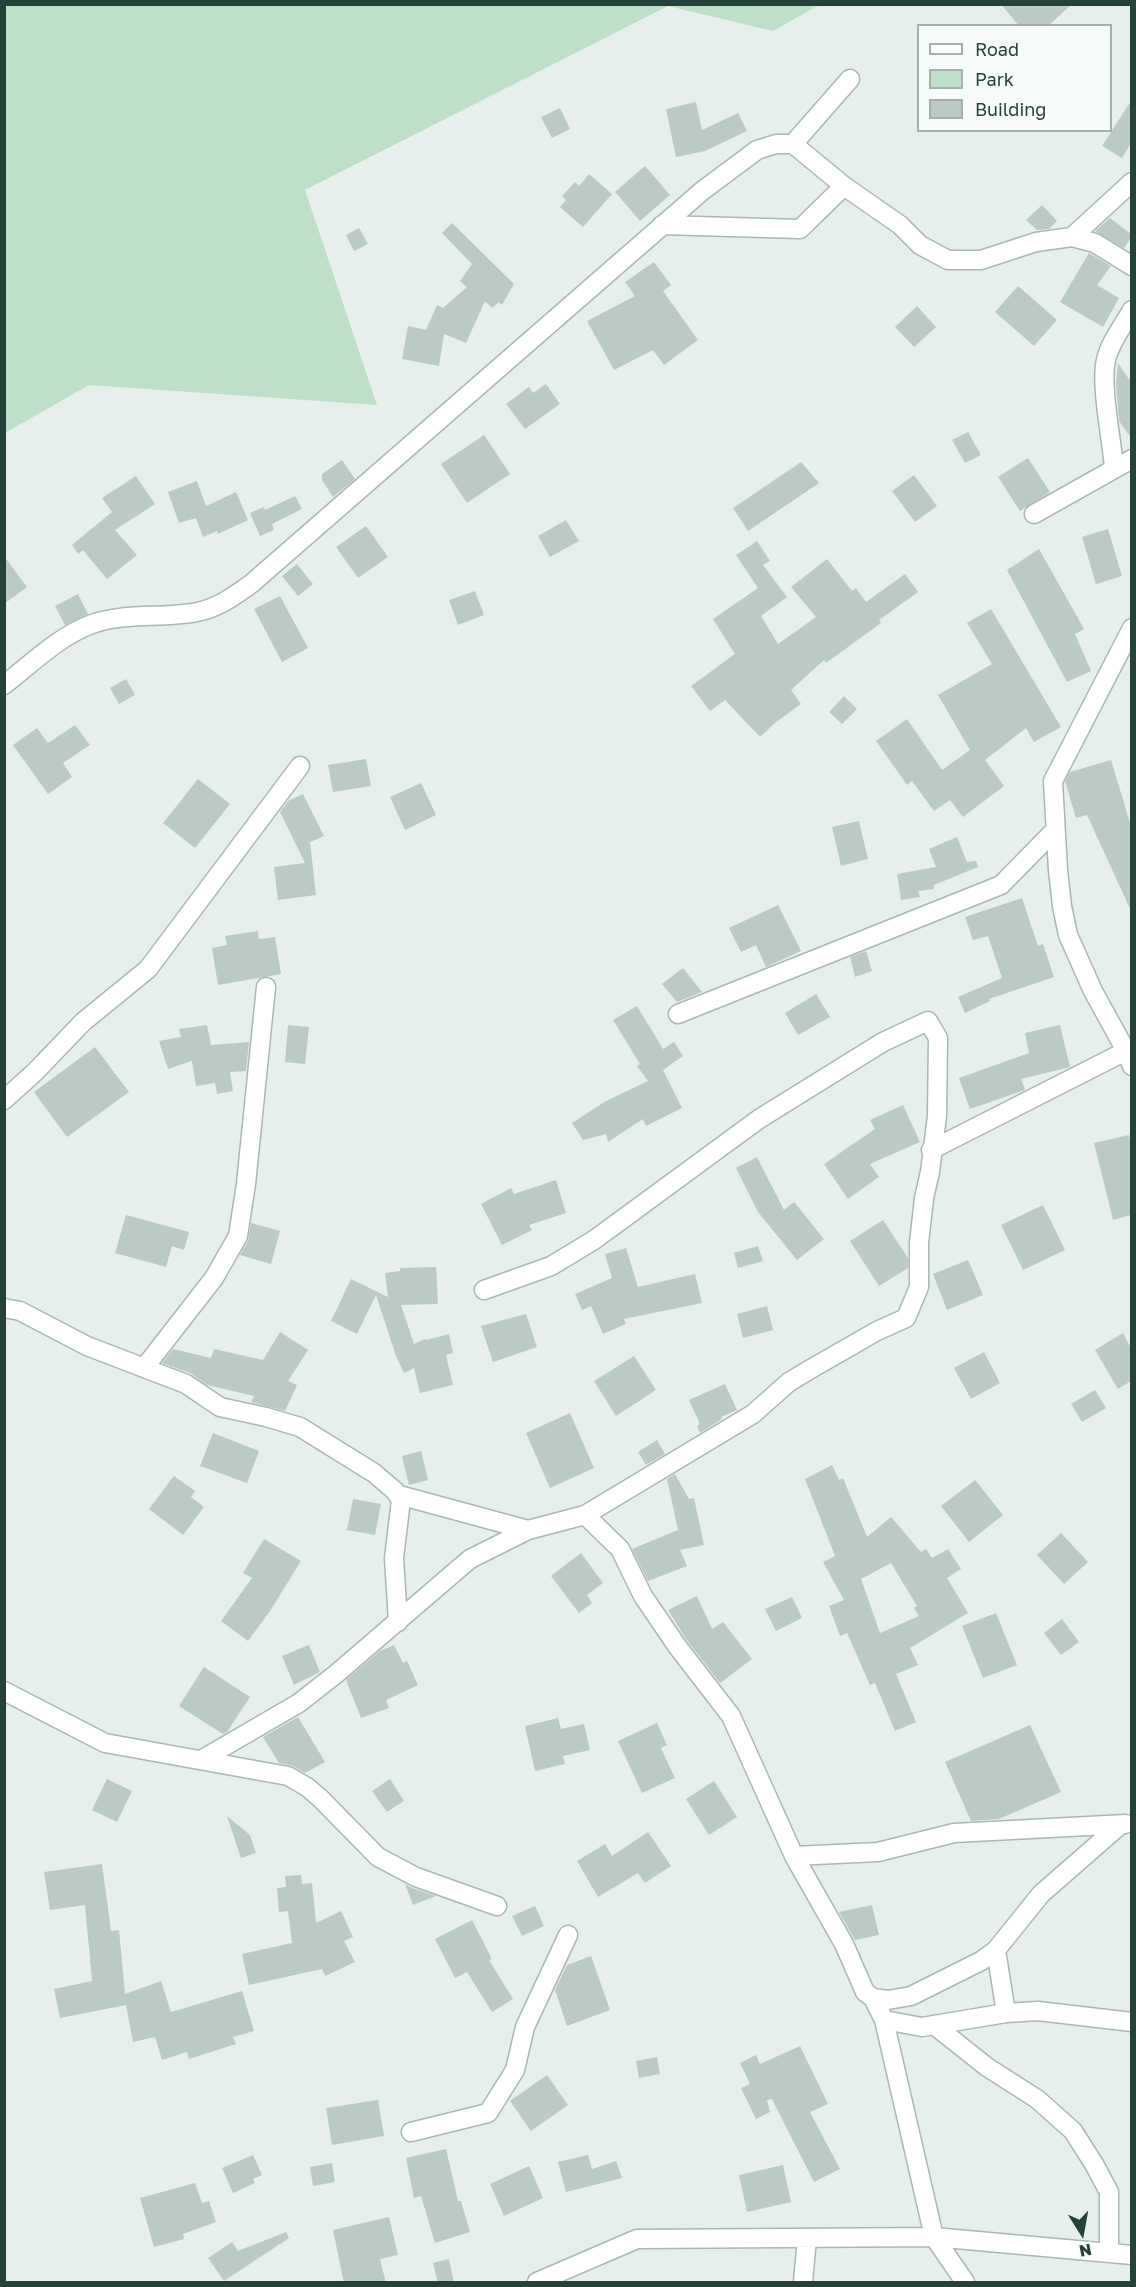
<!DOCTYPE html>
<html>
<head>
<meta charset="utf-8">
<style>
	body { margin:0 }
	#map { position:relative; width:1136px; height:2287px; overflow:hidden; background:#e6efeb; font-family:"Golos Text",sans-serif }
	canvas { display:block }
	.frame { position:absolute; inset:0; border:6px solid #24423a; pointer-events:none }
	.legend { position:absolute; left:917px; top:24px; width:195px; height:108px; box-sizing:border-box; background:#f7fbf9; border:2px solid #a3b1ad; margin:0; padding:8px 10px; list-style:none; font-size:18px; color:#24423a }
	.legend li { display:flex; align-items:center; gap:12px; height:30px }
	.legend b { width:30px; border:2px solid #a3b1ad }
	.north { position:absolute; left:1052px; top:2203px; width:60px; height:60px; -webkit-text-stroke:4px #f7fbf9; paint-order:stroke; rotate:169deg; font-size:16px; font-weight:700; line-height:24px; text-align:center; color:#24423a }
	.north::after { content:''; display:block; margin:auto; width:21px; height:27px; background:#24423a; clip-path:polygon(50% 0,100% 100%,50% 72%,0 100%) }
</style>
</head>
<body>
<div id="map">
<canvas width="1136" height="2287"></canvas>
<div class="frame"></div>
<ul class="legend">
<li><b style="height:8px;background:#fff"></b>Road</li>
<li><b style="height:16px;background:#bfe0c8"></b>Park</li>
<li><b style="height:16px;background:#bbcac4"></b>Building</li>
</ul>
<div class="north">N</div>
</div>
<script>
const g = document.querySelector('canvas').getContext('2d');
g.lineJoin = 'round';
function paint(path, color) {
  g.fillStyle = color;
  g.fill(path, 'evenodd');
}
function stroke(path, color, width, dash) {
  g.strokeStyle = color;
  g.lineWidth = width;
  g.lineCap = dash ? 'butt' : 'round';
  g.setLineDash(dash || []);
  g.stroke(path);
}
paint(new Path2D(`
	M 5,4 L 819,4 L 819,5 L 773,31 L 668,6 L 305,190 L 377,405 L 89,385 L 5,433 Z`), '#bfe0c8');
paint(new Path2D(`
	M 1001,4 L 1072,4 L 1048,26 L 1019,26 Z
	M 1131,101 L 1131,143 L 1122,158 L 1102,146 Z
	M 696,102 L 702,130 L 738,113 L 747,131 L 705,151 L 676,157 L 666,109 Z
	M 560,108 L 570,129 L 552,138 L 541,117 Z
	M 645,166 L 670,195 L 640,221 L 615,192 Z
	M 589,174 L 612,194 L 583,227 L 560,207 L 566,200 L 562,196 L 575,182 L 579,186 Z
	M 1042,205 L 1057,221 L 1049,229 L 1037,230 L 1026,220 Z
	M 1110,218 L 1131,234 L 1131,238 L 1124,248 L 1095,231 Z
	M 452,223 L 514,284 L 502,305 L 499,302 L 492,308 L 485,301 L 466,343 L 444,334 L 439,366 L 402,359 L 408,326 L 426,330 L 437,305 L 443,308 L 467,287 L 460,281 L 472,264 L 442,233 Z
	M 359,228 L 368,244 L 354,251 L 346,235 Z
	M 1089,253 L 1111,266 L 1097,285 L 1119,298 L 1103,327 L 1060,302 Z
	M 654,262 L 671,285 L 663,291 L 698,340 L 664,365 L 653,350 L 614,370 L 587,321 L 635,296 L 625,282 Z
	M 1018,286 L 1057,320 L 1034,346 L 995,312 Z
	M 917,306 L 936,327 L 914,347 L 895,327 Z
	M 1118,363 L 1131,382 L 1131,438 L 1119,421 L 1116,383 Z
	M 546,384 L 560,404 L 525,429 L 506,404 L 529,387 L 533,393 Z
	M 968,432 L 981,455 L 965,463 L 952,440 Z
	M 484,435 L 510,474 L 467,503 L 441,464 Z
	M 1028,458 L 1050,492 L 1020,511 L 998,477 Z
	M 342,460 L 355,479 L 333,497 L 322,480 L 322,474 Z
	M 801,462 L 819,483 L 748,531 L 733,508 Z
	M 914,475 L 937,506 L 915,522 L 892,491 Z
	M 136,476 L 155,504 L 115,530 L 137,555 L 107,579 L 83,550 L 78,554 L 72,545 L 112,512 L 102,498 Z
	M 197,481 L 206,506 L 236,492 L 248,520 L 218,534 L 217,531 L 203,537 L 196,518 L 179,523 L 168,492 Z
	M 295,496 L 302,509 L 272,524 L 274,530 L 260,536 L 250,513 L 264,507 L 265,510 Z
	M 566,520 L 579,541 L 550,557 L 538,536 Z
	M 366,526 L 388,557 L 358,578 L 336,547 Z
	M 1108,529 L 1122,576 L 1096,584 L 1082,537 Z
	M 757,541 L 770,561 L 763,565 L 787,597 L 761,616 L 778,644 L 816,617 L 791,587 L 827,559 L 852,591 L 856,588 L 866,602 L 905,574 L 918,592 L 879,620 L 881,623 L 826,663 L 824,660 L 791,690 L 801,704 L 776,722 L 760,737 L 725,700 L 710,711 L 691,686 L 735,654 L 713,619 L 758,588 L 736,555 Z
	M 1039,549 L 1084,629 L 1075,634 L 1091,671 L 1067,682 L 1007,570 Z
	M 4,556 L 27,587 L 4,604 Z
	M 297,564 L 313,584 L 298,596 L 282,576 Z
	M 475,591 L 484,615 L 458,625 L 449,600 Z
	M 78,594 L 88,614 L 65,625 L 55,606 Z
	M 280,596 L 308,648 L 282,662 L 254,609 Z
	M 991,609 L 1061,727 L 1034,742 L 1026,728 L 985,760 L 1004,786 L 963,817 L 950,800 L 934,811 L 912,781 L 907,785 L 876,741 L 907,719 L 942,770 L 970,750 L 938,695 L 992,664 L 967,623 Z
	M 126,679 L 135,695 L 119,704 L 110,688 Z
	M 844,696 L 857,709 L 842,724 L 829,712 Z
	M 75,725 L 90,745 L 63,763 L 72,777 L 48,794 L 13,745 L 37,728 L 48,743 Z
	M 366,759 L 371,786 L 333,792 L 328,765 Z
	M 1111,760 L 1131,826 L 1131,911 L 1087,815 L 1076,818 L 1065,781 L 1070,772 Z
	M 198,779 L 230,804 L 195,848 L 163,823 Z
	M 421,783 L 436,815 L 405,830 L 390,797 Z
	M 303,794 L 324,836 L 310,842 L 316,895 L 278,900 L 274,867 L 305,863 L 280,812 L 288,801 Z
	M 859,821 L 868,859 L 841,866 L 832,827 Z
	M 957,837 L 967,862 L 976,861 L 978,867 L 934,885 L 934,889 L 918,891 L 920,897 L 901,900 L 897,874 L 936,867 L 929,849 Z
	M 1022,898 L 1038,946 L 1043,944 L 1054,977 L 989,999 L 990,1001 L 965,1013 L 958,997 L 1002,978 L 988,936 L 973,940 L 965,917 Z
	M 778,905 L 801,951 L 766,967 L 756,945 L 741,952 L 729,928 Z
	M 258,931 L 259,939 L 275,937 L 281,974 L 218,985 L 212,948 L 227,945 L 225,936 Z
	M 866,951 L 872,971 L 855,977 L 850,957 Z
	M 683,968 L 702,992 L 677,1002 L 662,984 Z
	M 816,994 L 830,1017 L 798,1035 L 785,1013 Z
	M 637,1006 L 663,1049 L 674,1042 L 683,1056 L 663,1070 L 682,1108 L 646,1126 L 643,1119 L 608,1142 L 606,1134 L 583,1140 L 572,1123 L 606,1101 L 648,1081 L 637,1066 L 640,1064 L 613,1020 Z
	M 207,1025 L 211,1045 L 249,1042 L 246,1071 L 230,1072 L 233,1091 L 217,1094 L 215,1083 L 196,1086 L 192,1061 L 168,1069 L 159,1041 L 181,1037 L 179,1029 Z
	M 288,1025 L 309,1027 L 305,1064 L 285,1062 Z
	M 1060,1025 L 1070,1067 L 1021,1079 L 1025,1090 L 970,1109 L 959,1078 L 1029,1053 L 1025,1033 Z
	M 95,1047 L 129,1092 L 67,1137 L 34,1092 Z
	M 903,1105 L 920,1142 L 870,1164 L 879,1177 L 848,1199 L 824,1164 L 875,1129 L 870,1120 Z
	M 1129,1135 L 1131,1145 L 1131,1215 L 1113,1220 L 1094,1143 Z
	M 757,1157 L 784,1210 L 794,1202 L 824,1239 L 797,1260 L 758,1212 L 736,1168 Z
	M 556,1180 L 566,1213 L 529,1225 L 532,1230 L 502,1245 L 481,1204 L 511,1188 L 514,1194 Z
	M 1043,1205 L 1065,1250 L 1023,1270 L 1001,1225 Z
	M 126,1215 L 189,1232 L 184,1250 L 172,1246 L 166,1267 L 115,1253 Z
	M 883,1220 L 908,1258 L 908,1268 L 879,1286 L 850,1241 Z
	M 251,1223 L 280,1231 L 271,1264 L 240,1255 L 248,1241 Z
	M 758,1246 L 763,1261 L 738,1268 L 734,1253 Z
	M 626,1248 L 638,1287 L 695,1274 L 702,1303 L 624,1319 L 626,1324 L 603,1334 L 591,1306 L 582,1310 L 575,1294 L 612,1278 L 605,1254 Z
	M 968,1260 L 983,1295 L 947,1310 L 933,1274 Z
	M 436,1267 L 438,1304 L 401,1305 L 414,1344 L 425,1339 L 426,1340 L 449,1334 L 453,1353 L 446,1355 L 453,1385 L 420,1393 L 414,1368 L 404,1373 L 396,1356 L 376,1295 L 357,1334 L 331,1321 L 351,1279 L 388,1297 L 385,1273 L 400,1271 L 400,1268 Z
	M 767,1306 L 773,1330 L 743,1338 L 737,1314 Z
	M 526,1314 L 537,1347 L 493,1362 L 481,1326 Z
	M 280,1332 L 308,1350 L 288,1381 L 297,1385 L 285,1411 L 251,1402 L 254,1396 L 207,1385 L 190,1373 L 162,1363 L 173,1349 L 211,1358 L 214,1349 L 263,1360 Z
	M 1123,1333 L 1131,1348 L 1131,1381 L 1118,1389 L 1095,1350 Z
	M 984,1352 L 1000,1383 L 971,1399 L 954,1368 Z
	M 634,1356 L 656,1390 L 616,1416 L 594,1381 Z
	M 725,1384 L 737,1410 L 721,1417 L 722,1419 L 700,1433 L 697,1426 L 700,1424 L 689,1400 Z
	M 1095,1390 L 1106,1408 L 1082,1422 L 1071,1404 Z
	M 570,1413 L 594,1468 L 550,1488 L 526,1433 Z
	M 213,1433 L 259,1451 L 247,1483 L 200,1466 Z
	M 657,1440 L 665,1454 L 646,1465 L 638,1452 Z
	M 421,1451 L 428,1480 L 409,1485 L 402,1456 Z
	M 832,1465 L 839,1480 L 843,1478 L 867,1537 L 891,1517 L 921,1552 L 926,1549 L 932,1558 L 948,1549 L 961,1569 L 947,1578 L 968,1613 L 910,1648 L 918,1665 L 896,1674 L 916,1722 L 895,1731 L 875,1683 L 870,1685 L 847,1633 L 840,1636 L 829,1606 L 844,1600 L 823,1562 L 835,1556 L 805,1479 ZM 891,1563 L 917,1606 L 914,1608 L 919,1616 L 880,1633 L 861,1579 Z
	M 675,1474 L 689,1499 L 694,1498 L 704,1545 L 680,1550 L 687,1566 L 648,1581 L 632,1549 L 678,1530 L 667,1479 Z
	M 174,1476 L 195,1491 L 191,1497 L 204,1507 L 183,1535 L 149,1509 Z
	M 975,1480 L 1003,1515 L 969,1542 L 941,1506 Z
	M 353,1499 L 381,1504 L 375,1535 L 347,1530 Z
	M 1061,1533 L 1088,1562 L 1064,1584 L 1037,1555 Z
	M 264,1539 L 301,1561 L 270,1611 L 248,1641 L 221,1621 L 252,1578 L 243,1573 Z
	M 581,1553 L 603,1583 L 587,1595 L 592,1603 L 579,1613 L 551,1576 Z
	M 697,1596 L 712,1629 L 723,1622 L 752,1659 L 720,1683 L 686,1639 L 668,1610 Z
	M 792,1597 L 802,1618 L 776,1631 L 765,1609 Z
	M 996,1613 L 1017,1665 L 983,1678 L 962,1626 Z
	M 1062,1619 L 1079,1642 L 1061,1655 L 1044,1633 Z
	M 309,1645 L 320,1672 L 294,1685 L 282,1656 Z
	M 394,1645 L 403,1663 L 407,1661 L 418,1685 L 386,1700 L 389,1708 L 361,1718 L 346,1680 L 380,1651 Z
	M 204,1667 L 250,1697 L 227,1732 L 223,1734 L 179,1706 Z
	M 298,1717 L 325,1762 L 305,1773 L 293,1766 L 279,1763 L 263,1737 Z
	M 558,1718 L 561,1729 L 584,1724 L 590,1750 L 563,1756 L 565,1764 L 535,1771 L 525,1726 Z
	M 657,1723 L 667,1745 L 661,1748 L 675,1778 L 642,1793 L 618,1741 Z
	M 1030,1725 L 1061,1792 L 999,1819 L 971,1821 L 945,1762 Z
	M 107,1779 L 132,1791 L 117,1822 L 92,1810 Z
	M 390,1779 L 404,1801 L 387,1812 L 372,1791 Z
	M 714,1781 L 737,1817 L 709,1835 L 686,1799 Z
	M 227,1816 L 250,1835 L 256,1853 L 241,1858 Z
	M 648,1832 L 671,1866 L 645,1883 L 638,1873 L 598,1897 L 577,1861 L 605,1844 L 612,1856 Z
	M 102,1864 L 111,1931 L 119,1930 L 125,1994 L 161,1981 L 171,2012 L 242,1991 L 254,2031 L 233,2037 L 236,2044 L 189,2059 L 187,2052 L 162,2060 L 155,2037 L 133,2042 L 126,2005 L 60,2018 L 54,1989 L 92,1981 L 85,1905 L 50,1910 L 44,1872 Z
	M 301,1875 L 302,1884 L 312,1883 L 316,1923 L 341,1911 L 353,1937 L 344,1941 L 355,1962 L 325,1976 L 322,1969 L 249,1985 L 242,1954 L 292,1943 L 288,1911 L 279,1912 L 277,1888 L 286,1887 L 285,1876 Z
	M 405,1884 L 412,1888 L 436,1896 L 413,1905 Z
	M 872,1905 L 879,1935 L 855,1940 L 839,1912 Z
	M 535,1906 L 544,1926 L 522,1936 L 512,1916 Z
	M 472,1920 L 492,1959 L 489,1960 L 513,1999 L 492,2012 L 467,1972 L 455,1978 L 435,1939 Z
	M 591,1956 L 610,2010 L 567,2026 L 555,1990 L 567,1965 Z
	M 800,2046 L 828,2104 L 810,2112 L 840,2169 L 814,2182 L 772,2099 L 767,2100 L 770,2112 L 756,2119 L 741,2088 L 750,2084 L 740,2063 L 756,2055 L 760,2064 Z
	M 657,2057 L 660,2074 L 639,2078 L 636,2061 Z
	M 547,2075 L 568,2105 L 531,2131 L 510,2101 Z
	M 378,2100 L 384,2136 L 332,2145 L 326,2108 Z
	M 446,2149 L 458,2201 L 461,2201 L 470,2232 L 435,2243 L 421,2196 L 414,2198 L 406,2158 Z
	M 253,2155 L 262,2175 L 253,2179 L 255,2183 L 233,2193 L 222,2168 Z
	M 588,2155 L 592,2169 L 616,2161 L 622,2178 L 566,2192 L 558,2162 Z
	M 332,2163 L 335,2182 L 313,2186 L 310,2167 Z
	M 783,2165 L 791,2202 L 747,2212 L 739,2175 Z
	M 529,2166 L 543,2198 L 504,2216 L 490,2184 Z
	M 195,2183 L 202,2203 L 209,2201 L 216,2222 L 183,2234 L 184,2239 L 154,2247 L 140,2198 Z
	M 389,2217 L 398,2255 L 380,2259 L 386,2283 L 344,2283 L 333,2230 Z
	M 286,2232 L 289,2238 L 224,2281 L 208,2258 L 232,2242 L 238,2251 Z
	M 449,2259 L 454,2283 L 438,2283 L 433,2263 Z`), '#bbcac4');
const minor = new Path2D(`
	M 793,144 L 850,79
	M 662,225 L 800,229 L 844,186
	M 1072,237 L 1132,182
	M 1114,468 C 1112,441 1100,384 1106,360 C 1110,342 1123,326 1132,310
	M 1034,514 L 1132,459
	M 1132,628 L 1053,781 L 1058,870 L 1062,906 L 1068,935 L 1093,991 L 1126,1051 L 1132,1066
	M 4,685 C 31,664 59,636 92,624 C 125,612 163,619 197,612 C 218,608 234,596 251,584 L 702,191 L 757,150 L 776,144 L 793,144 L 844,186 L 900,225 L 920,245 L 948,260 L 981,260 L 1036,242 L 1072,237 L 1095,243 L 1132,266
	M 678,1014 L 1001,885 L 1055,830
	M 4,1100 L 35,1072 L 83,1022 L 148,969 L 300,766
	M 931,1150 L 1126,1051
	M 4,1308 L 20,1311 L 87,1346 L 186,1384 L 220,1407 L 266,1417 L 300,1427 L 374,1473 L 395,1491 L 401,1500 L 394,1558 L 398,1622
	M 144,1368 L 214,1278 L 238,1236 L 246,1184 L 266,987
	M 399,1495 L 528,1530
	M 585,1515 L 620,1549 L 643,1596 L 677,1646 L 731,1716 L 794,1856 L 844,1944 L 865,1992 L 873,1998 L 888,2000 L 911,1996 L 981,1961 L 996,1950 L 1041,1894 L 1120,1825
	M 4,1691 L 105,1743 L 288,1776 L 307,1787 L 320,1798 L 378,1857 L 416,1877 L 497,1906
	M 201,1760 L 299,1703 L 336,1674 L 470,1559 L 528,1530 L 585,1515 L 753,1414 L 789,1382 L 809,1370 L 877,1331 L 906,1318 L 919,1287 L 919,1243 L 924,1198 L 930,1172 L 937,1116 L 938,1038 L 928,1021 L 883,1042 L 759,1119 L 594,1240 L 551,1266 L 484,1290
	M 794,1856 L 878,1852 L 954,1833 L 1126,1824
	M 996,1950 L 1006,2013
	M 873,1998 L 884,2020 L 934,2237 L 965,2282
	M 884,2020 L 922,2027 L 1006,2013 L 1038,2011 L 1132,2022
	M 934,2025 L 987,2067 L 1037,2099 L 1073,2131 L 1094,2164 L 1109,2192 L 1109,2253
	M 411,2132 L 488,2113 L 515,2070 L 525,2027 L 568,1935
	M 537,2282 L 637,2239 L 934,2237 L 1132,2255
	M 803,2282 L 807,2238`);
stroke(minor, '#a8b8b2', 21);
stroke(minor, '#fff', 18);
</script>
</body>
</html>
